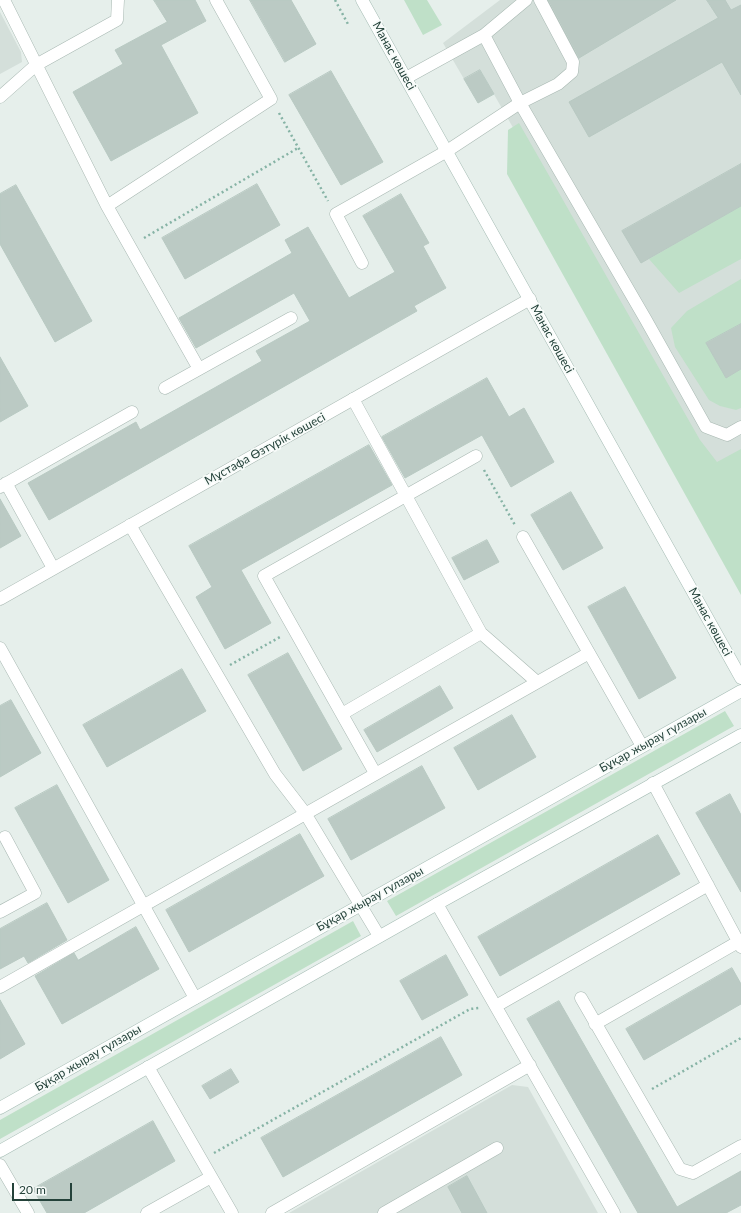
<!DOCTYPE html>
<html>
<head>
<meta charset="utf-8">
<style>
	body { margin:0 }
	#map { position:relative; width:741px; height:1213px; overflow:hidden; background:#e6efeb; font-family:Lato,sans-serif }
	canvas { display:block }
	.scale { position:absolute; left:12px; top:1183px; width:60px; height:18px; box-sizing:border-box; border:2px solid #24423a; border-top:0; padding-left:5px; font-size:12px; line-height:14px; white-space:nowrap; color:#24423a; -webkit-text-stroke:3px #f7fbf9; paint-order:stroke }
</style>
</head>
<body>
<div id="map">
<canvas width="741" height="1213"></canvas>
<div class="scale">20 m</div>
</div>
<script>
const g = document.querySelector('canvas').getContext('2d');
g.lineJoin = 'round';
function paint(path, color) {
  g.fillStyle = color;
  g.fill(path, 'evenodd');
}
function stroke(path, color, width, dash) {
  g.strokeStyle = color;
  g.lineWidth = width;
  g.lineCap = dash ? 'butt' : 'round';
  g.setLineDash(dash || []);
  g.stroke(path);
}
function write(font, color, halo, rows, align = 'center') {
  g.font = font + ' Lato,sans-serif';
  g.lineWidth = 3.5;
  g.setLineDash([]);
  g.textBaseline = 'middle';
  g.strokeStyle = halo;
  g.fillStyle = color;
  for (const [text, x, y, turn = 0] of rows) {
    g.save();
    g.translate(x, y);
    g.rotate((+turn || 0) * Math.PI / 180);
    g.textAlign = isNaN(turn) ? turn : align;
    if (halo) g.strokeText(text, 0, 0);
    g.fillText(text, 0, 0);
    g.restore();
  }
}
paint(new Path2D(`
	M 500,0 L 741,0 L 741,572 L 527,152 L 480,70 L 464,79 L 443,43 Z
	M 0,12 L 21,52 L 22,62 L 0,74 Z
	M 512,1085 L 528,1087 L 598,1213 L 289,1213 Z`), '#d4dfda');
paint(new Path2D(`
	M 404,0 L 427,0 L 442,25 L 423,35 Z
	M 519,123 L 700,440 L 717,462 L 741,449 L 741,595 L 507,174 L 508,130 Z
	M 741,206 L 741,259 L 679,293 L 649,259 Z
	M 741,279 L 741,324 L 706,343 L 726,378 L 741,369 L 741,408 L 736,410 L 720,406 L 709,400 L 675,347 L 671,328 L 687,311 Z
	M 725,711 L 734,726 L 396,916 L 387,901 Z
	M 353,921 L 361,936 L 0,1139 L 0,1120 Z`), '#bfe0c8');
const building = new Path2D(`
	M 154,0 L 195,0 L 206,21 L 161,45 L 198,113 L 111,161 L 73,92 L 123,64 L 115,50 L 167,22 Z
	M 250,0 L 291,0 L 316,44 L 285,62 Z
	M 548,0 L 676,0 L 579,58 Z
	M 707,0 L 725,0 L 731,10 L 741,5 L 741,95 L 722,62 L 589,137 L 569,102 L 718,18 Z
	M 480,70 L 494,94 L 478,103 L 464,79 Z
	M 331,71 L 383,162 L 341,185 L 289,95 Z
	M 741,164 L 741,206 L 641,263 L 622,231 Z
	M 257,184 L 280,225 L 185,279 L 162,238 Z
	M 16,185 L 92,321 L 55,342 L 0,244 L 0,194 Z
	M 401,194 L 429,243 L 423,246 L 446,288 L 414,306 L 417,311 L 49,520 L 28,483 L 136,422 L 140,430 L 262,361 L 256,351 L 310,321 L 294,293 L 196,348 L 179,318 L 292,253 L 285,240 L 308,227 L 349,298 L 395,272 L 363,216 Z
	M 741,324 L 741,369 L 726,378 L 706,343 Z
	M 0,357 L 28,406 L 0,422 Z
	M 487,378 L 509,417 L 524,408 L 554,462 L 511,487 L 482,435 L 405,478 L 382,437 Z
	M 369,445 L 392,485 L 241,570 L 271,623 L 225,649 L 196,597 L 212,587 L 189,546 Z
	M 571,492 L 603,548 L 563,570 L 531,515 Z
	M 0,499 L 21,536 L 0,548 Z
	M 487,540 L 499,562 L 464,580 L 452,558 Z
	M 625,587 L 676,678 L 639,699 L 588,607 Z
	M 288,653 L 342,749 L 303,771 L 248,675 Z
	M 182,669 L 206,711 L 107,767 L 83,725 Z
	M 440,686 L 453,708 L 377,752 L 364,730 Z
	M 11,700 L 41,753 L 0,777 L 0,706 Z
	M 512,715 L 536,757 L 478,790 L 454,748 Z
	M 422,766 L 445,808 L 351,860 L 328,819 Z
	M 57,785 L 109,880 L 68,903 L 15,808 Z
	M 730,794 L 741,815 L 741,892 L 696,813 Z
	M 300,834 L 324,876 L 189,952 L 166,910 Z
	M 658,835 L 680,874 L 500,976 L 478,937 Z
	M 47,903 L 67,940 L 28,963 L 24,956 L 0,969 L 0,929 Z
	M 136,927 L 159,969 L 62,1024 L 35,976 L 74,953 L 78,960 Z
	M 446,955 L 468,995 L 422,1020 L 400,981 Z
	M 732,968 L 741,984 L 741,1004 L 644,1060 L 626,1029 Z
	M 0,1000 L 25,1044 L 0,1059 Z
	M 559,1001 L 677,1207 L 741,1171 L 741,1205 L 726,1213 L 638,1213 L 527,1019 Z
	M 441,1037 L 462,1075 L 283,1177 L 261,1138 Z
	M 231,1069 L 239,1082 L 210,1099 L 202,1086 Z
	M 153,1121 L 175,1161 L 84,1213 L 47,1213 L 33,1189 Z
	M 467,1176 L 487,1213 L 462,1213 L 448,1187 Z`);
paint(building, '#bbcac4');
stroke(building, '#b8c9c2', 1);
const lane = new Path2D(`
	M 4,0 L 107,206 L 199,369
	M 484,35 L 520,103 L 558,84 L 572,72 L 573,62 L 540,0
	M 406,78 L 484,35 L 526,0
	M 0,97 L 36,65 L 117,20 L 118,0
	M 107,206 L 271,99 L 216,0
	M 362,263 L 336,214 L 447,151 L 520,103 L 646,320 L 706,427 L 727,435 L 741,427
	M 165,388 L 291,318
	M 353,399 L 481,633
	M 6,483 L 53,568
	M 0,487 L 132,412
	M 130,525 L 275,774 L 305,813 L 379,936
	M 523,537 L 642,746
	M 0,648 L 195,998
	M 342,714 L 481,633 L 537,682
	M 375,773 L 264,576 L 476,456
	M 653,783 L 741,947
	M 437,904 L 614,1213
	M 0,912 L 35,893 L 5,837
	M 0,987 L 589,653
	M 581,998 L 680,1169 L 693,1173 L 741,1146
	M 496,1006 L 708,885
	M 595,1024 L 738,942
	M 148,1067 L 232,1213
	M 0,1165 L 28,1213
	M 147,1213 L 211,1177
	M 272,1213 L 530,1065
	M 384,1213 L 497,1148`);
const street = new Path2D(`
	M 0,599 L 530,299`);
const secondary = new Path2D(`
	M 362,0 L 741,678
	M 0,1108 L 741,691
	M 0,1151 L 437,904 L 741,735`);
stroke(lane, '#a8b8b2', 13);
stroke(street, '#a8b8b2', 13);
stroke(secondary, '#a4bbb3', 13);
stroke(new Path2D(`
	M 335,0 L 349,26
	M 279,113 L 328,201
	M 144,238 L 298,148
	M 484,470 L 515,525
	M 230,665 L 280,637
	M 652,1089 L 741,1038
	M 214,1153 L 470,1009 L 479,1008`), '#86b3a5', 2.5, [2, 3]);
stroke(lane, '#fff', 12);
stroke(street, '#fff', 12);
stroke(secondary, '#fff', 12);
write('12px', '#24423a', '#f7fbf9', [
	["Манас көшесі",394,56,61],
	["Манас көшесі",552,339,61],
	["Мұстафа Өзтүрік көшесі",265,449,-29],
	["Манас көшесі",710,622,61],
	["Бұқар жырау гүлзары",653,740,-29],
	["Бұқар жырау гүлзары",370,899,-29],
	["Бұқар жырау гүлзары",88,1058,-30]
]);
</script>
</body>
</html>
